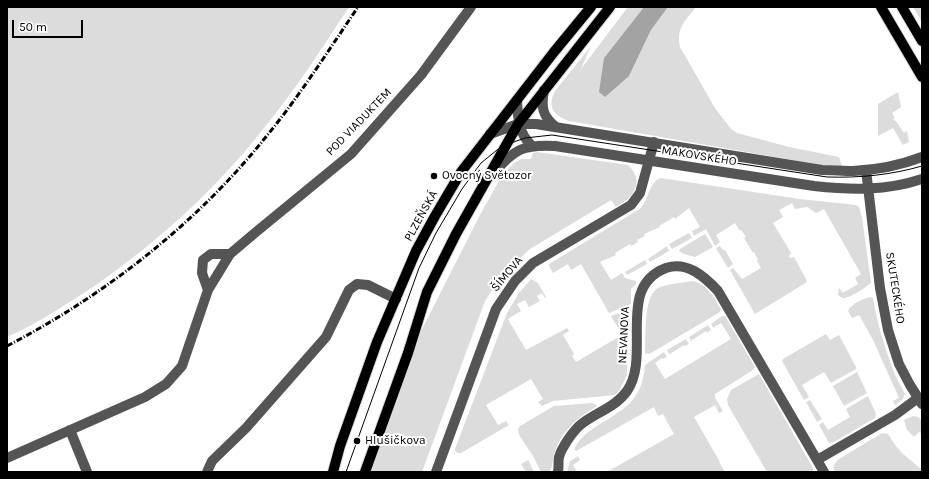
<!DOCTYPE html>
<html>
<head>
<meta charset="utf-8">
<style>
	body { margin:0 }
	#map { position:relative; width:929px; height:479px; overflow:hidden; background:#fff; font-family:Karla,sans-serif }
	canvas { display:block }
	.frame { position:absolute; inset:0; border:8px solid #000; pointer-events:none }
	.scale { position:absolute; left:12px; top:20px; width:71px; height:18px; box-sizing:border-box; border:2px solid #000; border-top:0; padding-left:5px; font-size:12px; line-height:14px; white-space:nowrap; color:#000; -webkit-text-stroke:3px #fff; paint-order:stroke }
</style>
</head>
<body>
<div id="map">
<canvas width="929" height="479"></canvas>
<div class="frame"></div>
<div class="scale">50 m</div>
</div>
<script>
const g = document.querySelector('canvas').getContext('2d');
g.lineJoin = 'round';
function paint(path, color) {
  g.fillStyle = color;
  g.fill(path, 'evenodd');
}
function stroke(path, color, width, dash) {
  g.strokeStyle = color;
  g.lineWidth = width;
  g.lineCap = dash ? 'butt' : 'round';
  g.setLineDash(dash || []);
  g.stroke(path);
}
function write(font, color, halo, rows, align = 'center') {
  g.font = font + ' Karla,sans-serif';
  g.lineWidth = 4;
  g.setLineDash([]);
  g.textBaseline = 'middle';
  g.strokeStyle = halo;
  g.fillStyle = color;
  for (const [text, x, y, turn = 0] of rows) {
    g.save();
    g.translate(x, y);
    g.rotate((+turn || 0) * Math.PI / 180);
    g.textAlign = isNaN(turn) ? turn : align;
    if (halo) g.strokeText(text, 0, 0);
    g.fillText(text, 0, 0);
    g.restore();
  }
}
paint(new Path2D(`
	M 7,7 L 349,7 C 321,50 293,93 260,133 C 213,192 157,242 96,285 C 67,304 38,323 7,337 Z
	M 628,7 L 644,7 L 604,58 L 629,76 L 651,30 L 668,7 L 696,7 C 685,21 676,28 680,47 L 715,108 L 731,129 L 737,133 L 789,147 L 839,157 L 842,166 L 821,165 L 569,121 C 553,115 547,107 555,91 L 591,46 L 581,69 Z
	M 913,7 L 922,7 L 922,22 Z
	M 898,92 L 901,107 L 892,113 L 895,118 L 893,119 L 895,121 L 896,121 L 904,133 L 907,131 L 909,142 L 903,145 L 893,128 L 878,136 L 878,104 Z
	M 537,152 L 628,165 C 646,182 633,198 616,207 L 611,200 L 530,249 L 500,277 L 485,301 L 422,472 L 370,472 L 408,370 L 420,333 L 481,213 L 503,174 L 514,163 L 521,159 L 531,159 L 533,153 Z
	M 661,178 L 800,199 L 856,205 L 859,207 L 862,217 L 871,283 C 865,288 849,299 842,298 L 838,295 L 839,288 L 843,293 L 858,284 L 855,278 L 861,274 L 824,209 L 816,213 L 807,207 L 795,209 L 792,203 L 779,210 L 783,217 L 773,223 L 791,253 L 789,256 L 790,258 L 794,257 L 806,279 L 807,282 L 755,314 L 730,270 L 733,268 L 742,279 L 761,268 L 757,261 L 758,260 L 754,252 L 753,253 L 744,238 L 746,237 L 741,230 L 740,231 L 735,223 L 716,235 L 720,242 L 715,246 L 706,229 L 694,236 L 692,231 L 700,227 L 689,208 L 675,219 L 674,217 L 659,226 L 660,227 L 644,234 L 645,236 L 637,240 L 638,242 L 631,246 L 630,244 L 615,253 L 616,255 L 600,262 L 611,280 L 622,273 L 625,278 L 636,281 L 636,284 L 631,289 L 631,304 L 609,313 L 581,264 L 571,270 L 568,264 L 553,273 L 549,266 L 549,264 L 641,208 C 648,199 650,181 661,178 Z
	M 689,233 L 692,238 L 672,249 L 669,244 Z
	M 705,234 L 713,247 L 695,257 L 684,254 L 679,251 L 680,249 Z
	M 667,246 L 669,251 L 650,262 L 648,259 Z
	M 720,246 L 723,250 L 725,250 L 733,264 L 728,268 L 716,248 Z
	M 645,260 L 647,264 L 627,275 L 625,272 Z
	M 531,279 L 538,283 L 546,297 L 545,298 L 542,293 L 537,296 L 540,301 L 529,307 L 525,300 L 517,304 L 521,311 L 508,319 L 526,350 L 567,328 L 569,331 L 563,335 L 574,354 L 572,356 L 576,362 L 622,335 L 611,316 L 630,309 L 627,375 L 620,389 L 615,395 L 553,401 L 542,406 L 538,402 L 543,399 L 531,379 L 486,405 L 498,425 L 506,421 L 509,425 L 461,453 L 458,453 L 455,451 L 455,449 L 507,313 L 519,293 Z
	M 692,281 C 706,283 714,297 721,309 L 720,312 L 651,353 L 648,354 L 645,353 C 646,337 643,296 658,288 C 666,284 682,283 692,281 Z
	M 870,297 L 873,298 L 878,323 L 885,347 L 895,375 L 905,394 L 903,399 L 895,405 L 893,401 L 899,398 L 873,340 L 859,315 L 852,318 L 848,311 C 851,304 862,299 870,297 Z
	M 722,316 L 725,316 L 755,367 L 753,370 L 715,394 L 715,398 L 723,411 L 719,413 L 715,405 L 694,417 L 720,462 L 719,462 L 725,472 L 607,472 L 674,434 L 663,414 L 658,416 L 654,407 L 576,451 L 574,450 C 578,440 586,433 594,428 C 623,409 642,403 645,365 L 664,352 L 667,357 L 663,359 L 662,358 L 655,363 L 665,379 L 731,339 L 721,323 L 714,327 L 714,329 L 711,324 Z
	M 708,325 L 711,330 L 707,333 L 706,331 L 692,340 L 692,342 L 689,337 Z
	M 826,334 L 830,340 L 839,335 L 856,367 L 856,369 L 831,383 L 824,372 L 802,385 L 809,397 L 804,400 L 782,361 L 783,359 Z
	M 686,339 L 689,344 L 685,346 L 684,345 L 670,354 L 670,355 L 667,350 Z
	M 857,372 L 867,393 L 844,406 L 833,386 Z
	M 759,374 L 813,468 L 813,471 L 811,472 L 767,472 L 728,405 L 727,399 L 731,390 Z
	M 868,396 L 876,414 L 875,418 L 834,442 L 829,443 L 819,425 L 823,422 L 828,430 L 850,417 L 846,409 Z
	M 810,400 L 822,419 L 817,422 L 806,402 Z
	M 592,403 L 595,404 L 597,406 C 576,419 562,430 554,454 C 552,460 553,468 549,472 L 541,472 L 533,456 L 519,435 L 518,429 L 520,426 L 554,406 Z
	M 913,416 L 918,417 L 922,421 L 922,434 L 919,432 L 914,437 L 907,430 L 904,420 Z
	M 882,433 L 888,434 L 896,446 L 902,453 L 922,470 L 922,472 L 835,472 C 832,466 834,464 839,459 Z
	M 578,456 L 580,460 L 573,465 L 577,472 L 567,472 L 570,461 Z
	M 528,460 L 534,472 L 526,472 L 521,464 Z`), '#dcdcdc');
paint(new Path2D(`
	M 644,7 L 668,7 L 651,30 L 629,76 L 605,97 L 599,92 L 604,58 Z`), '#a3a3a3');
const major = new Path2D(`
	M 881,7 L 922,77
	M 902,7 L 922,41
	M 333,472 L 340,446 L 377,342 L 416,251 L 435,216 L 461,172 L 554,52 L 591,7
	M 365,472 L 408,353 L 427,292 L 456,234 L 518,124 L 610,7`);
stroke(major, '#dbdbdb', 12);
stroke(new Path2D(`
	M 544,90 C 541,107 542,116 556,127
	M 517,100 C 518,118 518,133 532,146
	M 490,134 L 518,124 L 536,124 L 822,170 C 832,170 843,171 853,171 C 876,170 901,165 922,157
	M 866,170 L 880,288 L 888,330 L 899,364 L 910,385 L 922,404
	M 494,173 C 514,149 524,144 555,146 L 814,186 C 851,190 886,191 922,179
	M 208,290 L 202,273 L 203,260 L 211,254 L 230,254
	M 70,430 L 87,472
	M 7,458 L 145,397 L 166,384 L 182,366 L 208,290 L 230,254 L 256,232 L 351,154 L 421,75 L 471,7
	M 817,460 L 895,415 L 918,398
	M 207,472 L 212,461 L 246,428 L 326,337 L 349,290 L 357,284 L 368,285 L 396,299
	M 436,472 L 496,309 L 515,281 L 533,263 L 631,205 L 640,193 L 654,142
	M 558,472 C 559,467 558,462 559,457 C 560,453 562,449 564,446 C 568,439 573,432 579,426 C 594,413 615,408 627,391 C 652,355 615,287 666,268 C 687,261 704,276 718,291 L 824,472`), '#555', 10);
stroke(major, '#000', 10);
stroke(new Path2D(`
	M 346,472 L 419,268 L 436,233 L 462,189 L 481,163 L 497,150 L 508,144 L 525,138 L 552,135 L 827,177 C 860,178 891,175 922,166`), '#000', 1);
stroke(new Path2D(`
	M 7,346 C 105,295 196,224 265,138 C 299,97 328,51 358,7`), '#000', 3, [6, 2, 1, 2]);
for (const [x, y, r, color] of [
	[434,176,4,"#000"],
	[357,441,4,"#000"]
]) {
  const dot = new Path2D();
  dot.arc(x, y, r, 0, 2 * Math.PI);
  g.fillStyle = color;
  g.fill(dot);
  stroke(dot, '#fff', 1.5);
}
write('12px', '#000', '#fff', [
	["POD VIADUKTEM",359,122,-46],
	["MAKOVSKÉHO",699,156,9],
	["PLZEŇSKÁ",421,216,-61],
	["ŠÍMOVA",507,274,-50],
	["SKUTECKÉHO",895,288,81],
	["NEVANOVA",624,335,-87]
]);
write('12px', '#000', '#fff', [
	["Ovocný Světozor",442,176],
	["Hlušičkova",365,441]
], 'left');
</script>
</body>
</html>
